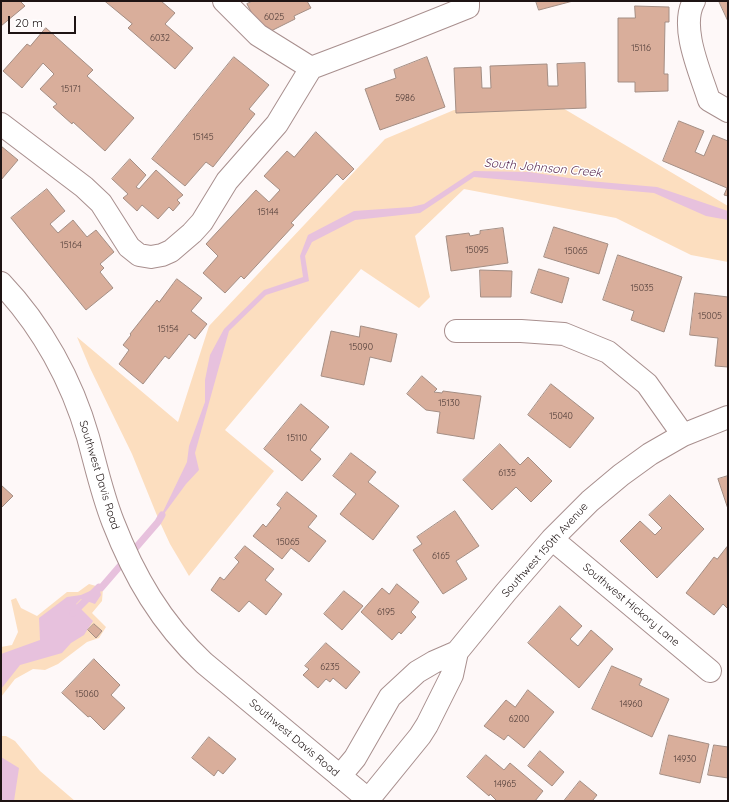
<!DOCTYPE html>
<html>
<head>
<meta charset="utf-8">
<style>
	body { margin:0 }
	#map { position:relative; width:729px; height:802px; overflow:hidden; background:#fef8f8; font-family:Quicksand,sans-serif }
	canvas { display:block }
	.frame { position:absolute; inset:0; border:2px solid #1e1414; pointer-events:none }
	.scale { position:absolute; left:8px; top:16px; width:68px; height:18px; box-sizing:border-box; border:2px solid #1e1414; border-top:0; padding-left:5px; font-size:12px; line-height:14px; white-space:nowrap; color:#1e1414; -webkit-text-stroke:3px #fff; paint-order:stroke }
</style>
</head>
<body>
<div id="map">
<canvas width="729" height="802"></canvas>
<div class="frame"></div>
<div class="scale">20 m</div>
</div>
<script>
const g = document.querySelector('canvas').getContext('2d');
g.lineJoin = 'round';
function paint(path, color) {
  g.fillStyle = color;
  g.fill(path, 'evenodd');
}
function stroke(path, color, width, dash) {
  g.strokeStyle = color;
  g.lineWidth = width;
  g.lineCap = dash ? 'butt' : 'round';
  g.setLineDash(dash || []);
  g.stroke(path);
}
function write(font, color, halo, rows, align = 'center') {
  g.font = font + ' Quicksand,sans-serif';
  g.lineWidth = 3;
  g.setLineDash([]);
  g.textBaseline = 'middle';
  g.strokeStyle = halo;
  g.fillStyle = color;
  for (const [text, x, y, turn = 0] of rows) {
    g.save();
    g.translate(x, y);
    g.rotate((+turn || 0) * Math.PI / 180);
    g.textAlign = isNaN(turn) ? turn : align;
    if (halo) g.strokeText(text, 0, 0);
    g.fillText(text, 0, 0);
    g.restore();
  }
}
paint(new Path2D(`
	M 561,107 L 728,206 L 728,262 L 691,255 L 616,218 L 464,189 L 415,236 L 430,297 L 419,308 L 361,269 L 225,430 L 274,471 L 189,576 L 170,544 L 158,518 L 132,454 L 90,368 L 77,337 L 178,422 L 209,326 L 385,139 L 454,110 Z
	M 89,584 L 103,588 L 102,601 L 92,613 L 106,627 L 99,638 L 87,642 L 58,664 L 45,670 L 33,669 L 15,679 L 1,697 L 1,647 L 12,645 L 18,632 L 11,600 L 16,598 L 21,608 L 37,616 L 67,592 L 78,592 Z
	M 1,736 L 6,736 L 15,741 L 40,771 L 75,801 L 1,801 Z`), '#fcdebf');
paint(new Path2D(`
	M 474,171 L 529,172 L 589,181 L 657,187 L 728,211 L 728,220 L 706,216 L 654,193 L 474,177 L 420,213 L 355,220 L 312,242 L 305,256 L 309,281 L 266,295 L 229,331 L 195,453 L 199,470 L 186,484 L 158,522 L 187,462 L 189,446 L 205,402 L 205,380 L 210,355 L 224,329 L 264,290 L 303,277 L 300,256 L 308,235 L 354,211 L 411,207 L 424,204 Z
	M 99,587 L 101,595 L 95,604 L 81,599 L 76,604 L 93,621 L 84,635 L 71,643 L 62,653 L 20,665 L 1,689 L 1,654 L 40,640 L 39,618 L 67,597 L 81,595 Z
	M 1,757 L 19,768 L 14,801 L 1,801 Z`), '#e7c1dd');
stroke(new Path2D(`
	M 73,613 L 99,587 L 101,588 L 158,522 L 162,515`), '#e7c1dd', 7);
const building = new Path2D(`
	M 1,1 L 20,1 L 25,6 L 1,26 Z
	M 105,1 L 161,1 L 175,13 L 165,24 L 193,48 L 175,69 L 128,28 L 132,24 Z
	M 253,1 L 307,1 L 311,8 L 294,16 L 295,19 L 263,35 L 247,4 Z
	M 536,1 L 573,1 L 539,10 Z
	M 719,1 L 728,1 L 728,21 Z
	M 635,6 L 669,7 L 669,22 L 665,22 L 664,74 L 668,74 L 668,91 L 635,92 L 635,82 L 618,82 L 618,18 L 635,18 Z
	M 46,28 L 93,70 L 87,76 L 134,118 L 105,151 L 73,122 L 72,124 L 53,107 L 57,104 L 40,89 L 54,74 L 43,63 L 22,88 L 3,71 L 27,44 L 30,46 Z
	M 234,57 L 269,85 L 249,109 L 255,114 L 213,167 L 206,162 L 185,186 L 152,159 Z
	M 427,57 L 445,107 L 380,130 L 365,89 L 396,78 L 394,70 Z
	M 585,63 L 586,108 L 456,113 L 454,68 L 481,67 L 482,88 L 491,88 L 490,66 L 547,64 L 548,86 L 558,86 L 557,64 Z
	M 679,121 L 704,131 L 695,152 L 704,156 L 713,135 L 728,141 L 728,196 L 724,195 L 727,188 L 663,161 Z
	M 316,132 L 354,169 L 343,180 L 337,174 L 291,223 L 294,225 L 244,279 L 241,276 L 225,293 L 203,273 L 218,256 L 206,244 L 256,190 L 269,202 L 280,190 L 264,176 L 287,151 L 294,157 Z
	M 1,146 L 18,160 L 1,180 Z
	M 130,159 L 146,175 L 136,187 L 139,189 L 156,170 L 183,195 L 177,200 L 180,203 L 173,211 L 169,207 L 158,219 L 142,205 L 137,211 L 123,198 L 128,194 L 112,179 Z
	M 47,189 L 65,211 L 50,224 L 58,233 L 73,220 L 87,237 L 96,230 L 114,252 L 100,264 L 104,268 L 100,272 L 113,288 L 86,310 L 11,218 Z
	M 554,227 L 608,244 L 599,274 L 544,257 Z
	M 503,228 L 508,263 L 451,271 L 446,236 L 469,233 L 470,236 L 480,234 L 480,231 Z
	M 618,255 L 682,277 L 664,332 L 631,320 L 634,311 L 603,300 Z
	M 539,269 L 569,278 L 562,303 L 531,293 Z
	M 480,270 L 512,271 L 511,297 L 481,297 Z
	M 177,279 L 202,298 L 191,311 L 207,324 L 195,339 L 189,334 L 169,359 L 165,356 L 143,384 L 119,364 L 129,350 L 123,345 L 131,335 L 130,334 L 157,300 L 159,302 Z
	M 695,293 L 728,297 L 728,367 L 715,366 L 718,338 L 690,335 Z
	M 361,326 L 397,334 L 391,362 L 370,357 L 364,385 L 321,376 L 331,331 L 359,337 Z
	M 422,376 L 437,389 L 434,392 L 442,393 L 443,391 L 481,396 L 474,439 L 437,433 L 440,412 L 426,410 L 407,394 Z
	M 551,384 L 594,418 L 570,448 L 528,415 Z
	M 301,404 L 329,427 L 310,450 L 321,459 L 302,481 L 264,449 Z
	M 500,444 L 520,465 L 528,457 L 552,481 L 531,502 L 516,487 L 492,510 L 463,480 Z
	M 351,453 L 376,472 L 368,482 L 399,506 L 373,540 L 340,514 L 356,494 L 333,476 Z
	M 728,476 L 728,509 L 718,479 Z
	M 1,485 L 13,496 L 1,508 Z
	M 287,492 L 317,516 L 308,527 L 326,541 L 309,562 L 291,548 L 282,559 L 253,536 L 263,524 L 266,527 L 281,508 L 277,505 Z
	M 670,495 L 704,529 L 657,578 L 620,541 L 640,521 L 655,535 L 662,528 L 649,515 Z
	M 455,511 L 479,546 L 456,561 L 467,579 L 443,594 L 413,550 L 422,544 L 417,537 Z
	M 245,546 L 274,569 L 265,580 L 282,594 L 266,615 L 249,601 L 239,612 L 211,590 L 220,577 L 224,580 L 239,562 L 235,558 Z
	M 727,547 L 728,609 L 723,604 L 714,615 L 686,593 L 714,557 L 717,559 Z
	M 397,584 L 419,602 L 411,612 L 416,617 L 401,634 L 399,632 L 392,640 L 361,612 L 382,588 L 389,594 Z
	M 344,591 L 363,606 L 342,630 L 324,614 Z
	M 560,606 L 582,626 L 570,639 L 578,646 L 591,630 L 613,649 L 579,688 L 528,643 Z
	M 94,624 L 102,631 L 96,638 L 88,630 Z
	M 326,643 L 360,672 L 346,689 L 333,678 L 330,682 L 326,679 L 318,688 L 303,675 L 309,669 L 305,666 Z
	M 94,659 L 120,685 L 111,695 L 125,708 L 104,730 L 90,716 L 88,717 L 62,693 Z
	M 612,666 L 642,679 L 639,685 L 669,699 L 652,737 L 592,709 Z
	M 528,690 L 554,712 L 524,748 L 508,735 L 504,740 L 484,726 L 506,700 L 515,707 Z
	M 669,735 L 709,744 L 700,783 L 660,774 Z
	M 209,737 L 236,759 L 223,774 L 218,770 L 214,776 L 192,758 Z
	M 714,745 L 728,747 L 728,778 L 708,775 Z
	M 540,751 L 564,772 L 552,786 L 528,766 Z
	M 486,755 L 504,770 L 510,763 L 543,791 L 535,801 L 497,801 L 490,794 L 489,796 L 467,777 Z
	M 580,781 L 597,795 L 593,800 L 594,801 L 564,801 Z`);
paint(building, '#d9ae9b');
stroke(building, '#a48e84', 1);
const minor = new Path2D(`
	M 224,1 L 258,35 L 311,68
	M 694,1 C 679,27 701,74 709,100 L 728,111
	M 311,68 L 398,35 L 468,7 L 468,1
	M 1,124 L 84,187 L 101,203 L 129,247 L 139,255 L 151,257 L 162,255 L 171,251 L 192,233 L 202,222 L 227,181 L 277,124 L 311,68
	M 456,331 L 521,331 L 564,334 L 608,352 L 647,384 L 683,435
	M 552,539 L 710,671
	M 340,776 L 355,758 L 390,697 L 417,672 L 434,662 L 457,652 L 506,592 L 552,539 L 590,501 L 621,475 L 650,454 L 683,435 L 728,417
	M 368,800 L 420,736 L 427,725 L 452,675 L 457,652`);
const tertiary = new Path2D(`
	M 1,283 C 42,326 72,381 88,437 C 96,466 102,494 113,522 C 134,576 161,623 204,663 L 370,801`);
stroke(minor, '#a88f8e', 24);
stroke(tertiary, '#a88f8e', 24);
stroke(minor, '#fff', 22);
stroke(tertiary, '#fff', 22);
write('9px', '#4d3a36', null, [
	["6025",274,17],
	["6032",160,38],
	["15116",641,48],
	["15171",71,89],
	["5986",405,98],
	["15145",203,137],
	["15144",268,212],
	["15164",71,245],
	["15095",477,250],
	["15065",576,251],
	["15035",642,288],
	["15005",710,316],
	["15154",168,329],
	["15090",361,347],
	["15130",449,403],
	["15040",561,416],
	["15110",297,438],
	["6135",507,473],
	["15065",288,542],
	["6165",441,556],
	["6195",386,612],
	["6235",330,667],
	["15060",87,694],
	["14960",631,704],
	["6200",519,719],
	["14930",685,759],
	["14965",505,784]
]);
write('11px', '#1e1414', '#fff', [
	["Southwest Davis Road",99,475,73],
	["Southwest 150th Avenue",545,550,-48],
	["Southwest Hickory Lane",631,605,40],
	["Southwest Davis Road",294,738,40]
]);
write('italic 12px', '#5c2d53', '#fff', [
	["South Johnson Creek",543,168,5]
]);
</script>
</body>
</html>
